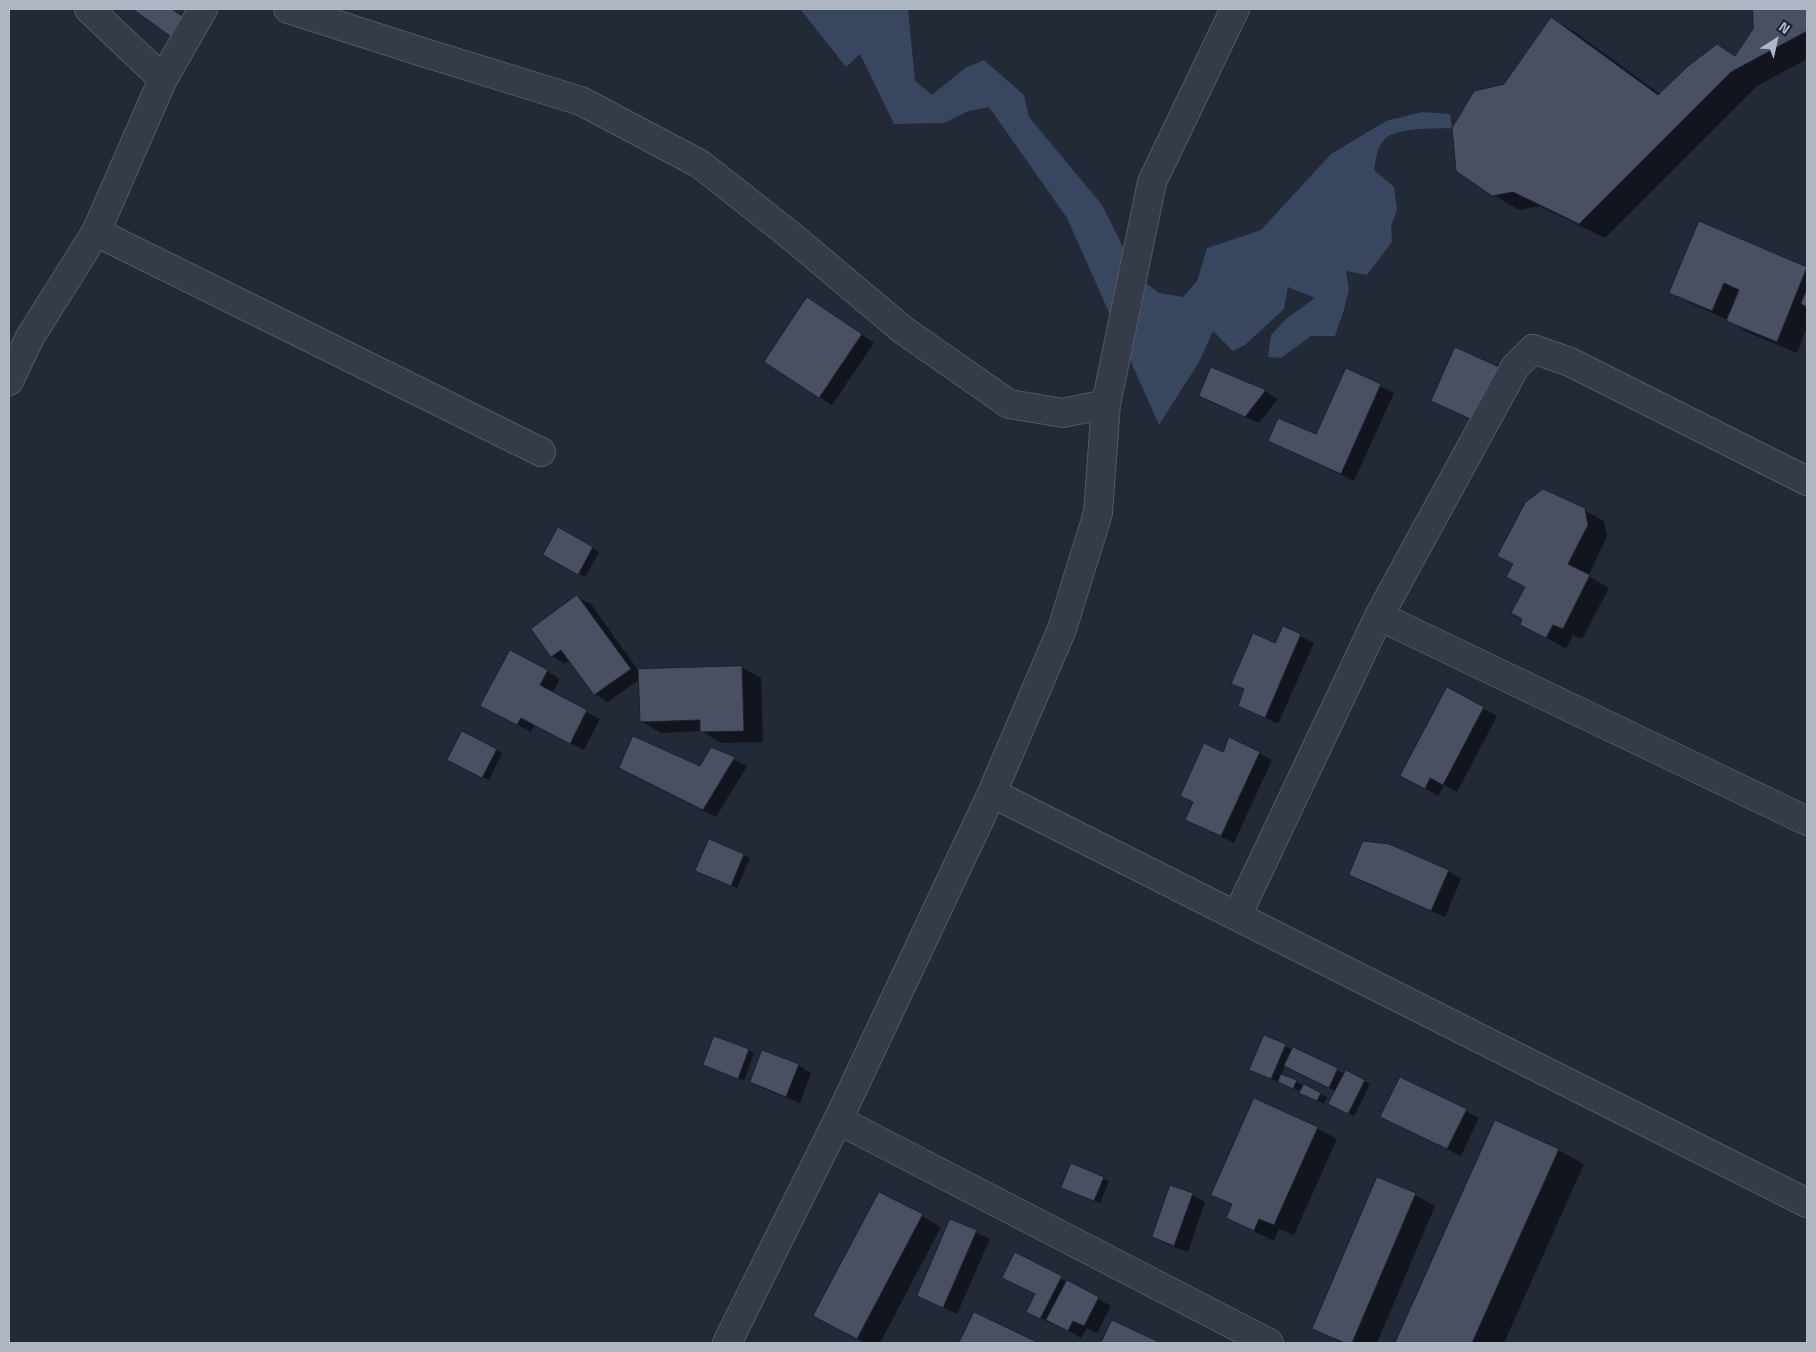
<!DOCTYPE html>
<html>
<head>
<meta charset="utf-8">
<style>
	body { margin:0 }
	#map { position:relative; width:1816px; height:1352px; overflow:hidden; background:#222937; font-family:"Titillium Web",sans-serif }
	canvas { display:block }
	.frame { position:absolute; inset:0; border:10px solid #afb6c4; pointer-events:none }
	.north { position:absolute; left:1751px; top:15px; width:50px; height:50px; -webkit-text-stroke:4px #1a202c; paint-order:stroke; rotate:35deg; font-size:14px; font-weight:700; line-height:20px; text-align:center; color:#afb6c4 }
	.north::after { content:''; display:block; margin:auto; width:18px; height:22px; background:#afb6c4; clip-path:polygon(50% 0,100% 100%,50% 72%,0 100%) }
</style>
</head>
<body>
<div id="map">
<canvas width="1816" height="1352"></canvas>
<div class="frame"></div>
<div class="north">N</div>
</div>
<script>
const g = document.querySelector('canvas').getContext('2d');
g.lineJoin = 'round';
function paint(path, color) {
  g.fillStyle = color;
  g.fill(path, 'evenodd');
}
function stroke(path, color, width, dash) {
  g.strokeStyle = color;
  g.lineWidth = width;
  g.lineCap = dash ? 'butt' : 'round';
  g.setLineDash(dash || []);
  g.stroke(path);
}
paint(new Path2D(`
	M 800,9 L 908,9 L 915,81 L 932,95 L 965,68 L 984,60 L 1024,95 L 1029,117 L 1102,205 L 1138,277 L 1159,293 L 1183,297 L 1197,281 L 1207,248 L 1261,230 L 1331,154 L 1386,121 L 1422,112 L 1450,114 L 1452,128 C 1436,129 1394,127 1384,140 C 1377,148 1376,159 1374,170 L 1394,187 L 1397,210 L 1391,227 L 1392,242 L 1367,275 L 1346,271 L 1349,289 L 1343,313 L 1335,336 L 1311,336 L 1281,358 L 1268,357 L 1271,335 L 1286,319 L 1315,298 L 1288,287 L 1284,309 L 1245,345 L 1233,351 L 1213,331 L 1199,362 L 1159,425 L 1067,218 L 989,107 L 969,111 L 944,123 L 894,124 L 860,54 L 846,67 Z`), '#38465f');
paint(new Path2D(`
	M 135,9 L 173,9 L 195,25 L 181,42 Z
	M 1754,9 L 1807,9 L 1807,59 L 1757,86 L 1605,238 L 1539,206 L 1519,210 L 1493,195 L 1505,85 L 1551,18 L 1576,33 L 1660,94 L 1717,45 L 1736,56 L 1755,29 Z
	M 1700,223 L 1807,268 L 1807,327 L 1797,353 L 1747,332 L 1728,320 L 1690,303 L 1670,292 Z
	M 821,307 L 874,343 L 832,405 L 819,397 Z
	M 1212,368 L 1265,391 L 1278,399 L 1259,423 L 1213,403 L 1200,396 Z
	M 1346,370 L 1394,393 L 1354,481 L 1269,441 L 1316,436 Z
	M 1584,510 L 1604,521 L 1607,537 L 1588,576 L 1609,588 L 1582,639 L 1573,635 L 1566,649 L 1522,624 Z
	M 558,529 L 599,552 L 585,577 L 545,555 Z
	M 577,597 L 591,604 L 638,670 L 741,667 L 761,678 L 763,742 L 721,743 L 701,731 L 661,733 L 641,721 L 640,679 L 608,702 L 595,694 L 570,660 L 565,664 L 552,656 L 532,629 Z
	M 1283,628 L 1314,643 L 1278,724 L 1239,705 L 1245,690 L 1233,683 L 1276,644 Z
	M 547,671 L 560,679 L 552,694 L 600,719 L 584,750 L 535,724 L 531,732 L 495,713 Z
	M 1447,689 L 1497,716 L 1457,792 L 1444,785 L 1438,796 L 1415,783 Z
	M 711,748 L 747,766 L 716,817 L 633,775 L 701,767 Z
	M 496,750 L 502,753 L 489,780 L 455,763 Z
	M 1223,753 L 1259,753 L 1272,760 L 1234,843 L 1186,819 L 1193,803 L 1182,796 Z
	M 744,855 L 750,858 L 737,888 L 703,874 Z
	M 1448,871 L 1461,879 L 1445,917 L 1363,882 L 1350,874 Z
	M 1265,1037 L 1345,1074 L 1346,1071 L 1370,1084 L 1354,1116 L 1330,1103 L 1336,1091 L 1285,1065 L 1281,1075 L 1327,1097 L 1324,1104 L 1278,1080 L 1278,1082 L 1257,1073 Z
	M 748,1050 L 754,1053 L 744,1081 L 704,1065 Z
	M 798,1065 L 811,1073 L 800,1103 L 764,1089 L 751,1082 Z
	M 1401,1078 L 1479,1118 L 1461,1156 L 1395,1124 Z
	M 1496,1122 L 1558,1150 L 1584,1164 L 1504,1343 L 1397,1343 Z
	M 1317,1128 L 1337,1139 L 1294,1235 L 1279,1229 L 1274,1241 L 1227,1218 L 1233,1206 L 1213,1195 Z
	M 1103,1178 L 1109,1181 L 1100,1203 L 1068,1191 Z
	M 1192,1195 L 1205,1202 L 1188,1252 L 1166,1244 L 1153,1237 Z
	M 1415,1195 L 1435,1206 L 1377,1343 L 1342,1343 L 1314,1329 Z
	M 922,1216 L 941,1227 L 880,1343 L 866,1343 L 834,1327 Z
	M 951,1221 L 990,1239 L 957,1314 L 918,1296 Z
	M 1016,1254 L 1111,1306 L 1097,1333 L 1087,1328 L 1081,1338 L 1054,1323 L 1053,1325 L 1028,1311 L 1036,1295 L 1017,1285 Z
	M 975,1314 L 1036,1343 L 961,1343 Z
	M 1112,1322 L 1158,1343 L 1103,1343 Z`), '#0007');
const building = new Path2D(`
	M 133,9 L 172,9 L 182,16 L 180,43 Z
	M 1753,9 L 1807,9 L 1807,31 L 1731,72 L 1579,224 L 1513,192 L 1492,196 L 1456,171 L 1452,128 L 1474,91 L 1504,84 L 1551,17 L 1658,95 L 1687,67 L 1717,44 L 1735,56 L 1753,29 Z
	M 1699,221 L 1807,267 L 1777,342 L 1726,321 L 1739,290 L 1724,283 L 1712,311 L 1669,293 Z
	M 1807,288 L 1807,307 L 1801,304 Z
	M 807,297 L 862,334 L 819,398 L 764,362 Z
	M 1455,347 L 1499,367 L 1475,421 L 1431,401 Z
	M 1211,367 L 1266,390 L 1245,417 L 1199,396 Z
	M 1346,368 L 1381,384 L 1341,474 L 1268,441 L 1278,418 L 1316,434 Z
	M 1543,489 L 1585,508 L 1588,525 L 1568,564 L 1590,575 L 1563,629 L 1553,625 L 1546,638 L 1520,625 L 1522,619 L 1511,613 L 1525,587 L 1506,577 L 1513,564 L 1497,556 L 1525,503 Z
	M 558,527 L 593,547 L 578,575 L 543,555 Z
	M 577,595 L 631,669 L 594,695 L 561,650 L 551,657 L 531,629 Z
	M 1283,626 L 1301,634 L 1265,718 L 1238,706 L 1244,689 L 1231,684 L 1253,633 L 1275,643 Z
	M 510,650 L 548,670 L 540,685 L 587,710 L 570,744 L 521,718 L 517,725 L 480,706 Z
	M 742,666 L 744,731 L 700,732 L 700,720 L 640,722 L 638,669 Z
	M 1447,687 L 1484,707 L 1443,785 L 1430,778 L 1425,789 L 1400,776 Z
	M 462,731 L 497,749 L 482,778 L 447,760 Z
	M 633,736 L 700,766 L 711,747 L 735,757 L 703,810 L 619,768 Z
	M 1229,737 L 1260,752 L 1221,836 L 1185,820 L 1193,802 L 1180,796 L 1204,743 L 1223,752 Z
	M 709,839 L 744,854 L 731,886 L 695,871 Z
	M 1363,841 L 1389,844 L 1449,870 L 1431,911 L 1349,875 Z
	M 1264,1035 L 1286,1044 L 1271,1079 L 1249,1070 Z
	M 714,1036 L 749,1049 L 738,1079 L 703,1065 Z
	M 1293,1047 L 1338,1068 L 1329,1088 L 1284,1066 Z
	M 762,1050 L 799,1064 L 786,1097 L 750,1082 Z
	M 1346,1070 L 1365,1080 L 1348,1114 L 1328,1104 Z
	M 1281,1074 L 1297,1080 L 1293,1089 L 1278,1082 Z
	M 1400,1077 L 1467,1109 L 1447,1149 L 1380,1117 Z
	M 1304,1084 L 1321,1093 L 1317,1101 L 1299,1093 Z
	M 1254,1098 L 1318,1127 L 1274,1225 L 1259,1219 L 1254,1231 L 1226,1218 L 1232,1204 L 1211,1195 Z
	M 1495,1120 L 1559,1149 L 1472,1343 L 1395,1343 Z
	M 1071,1163 L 1104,1177 L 1094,1201 L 1061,1188 Z
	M 1377,1177 L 1416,1193 L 1352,1343 L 1345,1343 L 1312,1329 Z
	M 1170,1185 L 1193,1193 L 1174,1246 L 1152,1237 Z
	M 879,1192 L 923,1214 L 857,1339 L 813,1316 Z
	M 950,1219 L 977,1230 L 943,1308 L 917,1296 Z
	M 1015,1252 L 1062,1276 L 1040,1319 L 1026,1312 L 1035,1294 L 1002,1278 Z
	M 1067,1280 L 1099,1297 L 1084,1326 L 1073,1321 L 1068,1331 L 1046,1320 Z
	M 974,1312 L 1039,1343 L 959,1343 Z
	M 1112,1320 L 1161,1343 L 1101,1343 Z`);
paint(building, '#485061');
stroke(building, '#1c222e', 1);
const street = new Path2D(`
	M 89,9 L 163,79
	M 288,9 L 419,51 L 581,101 L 700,164 L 790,235 L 903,330 L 1009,404 L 1063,413 L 1106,404
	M 96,232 L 541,452
	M 9,381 L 30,337 L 96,232 L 163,79 L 203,9
	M 1379,616 L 1807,821
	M 992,793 L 1807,1203
	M 1237,916 L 1379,616 L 1515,367 L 1533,349 L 1570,362 L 1807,481
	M 838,1120 L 1269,1343
	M 727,1343 L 838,1120 L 992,793 L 1062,629 L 1098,513 L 1106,404 L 1152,182 L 1235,9`);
stroke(street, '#525965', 30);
stroke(street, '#353b47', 28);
</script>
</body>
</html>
